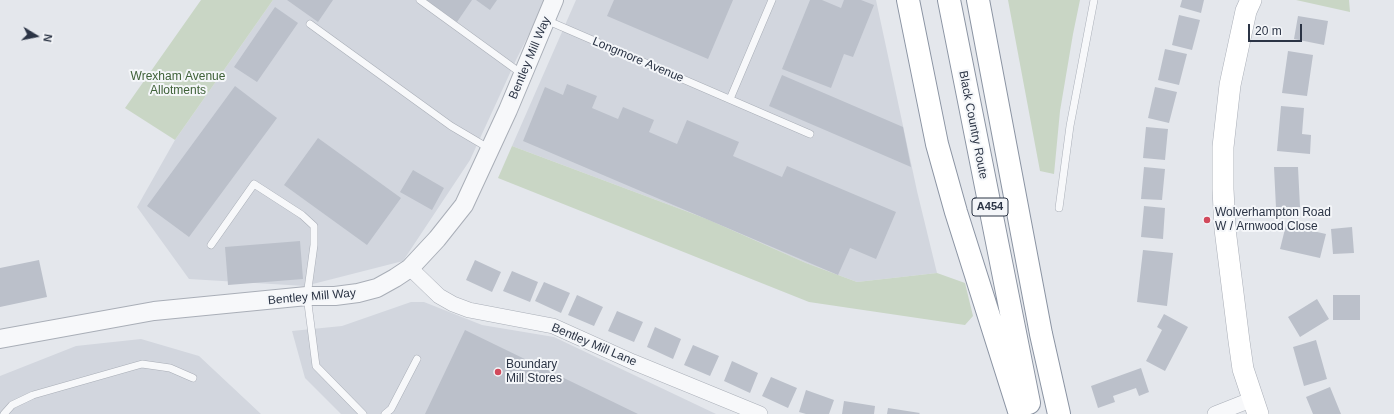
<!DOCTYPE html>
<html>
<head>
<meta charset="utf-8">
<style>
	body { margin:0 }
	#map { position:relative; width:1394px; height:414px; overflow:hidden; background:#e4e7ec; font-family:Helvetica,sans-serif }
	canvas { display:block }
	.north { position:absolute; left:16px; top:16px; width:40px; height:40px; -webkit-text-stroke:3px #f4f6f9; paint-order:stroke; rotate:100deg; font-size:11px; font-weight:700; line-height:16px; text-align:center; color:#2b3445 }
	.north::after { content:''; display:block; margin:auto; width:14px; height:18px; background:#2b3445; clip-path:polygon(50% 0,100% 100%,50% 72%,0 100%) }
	.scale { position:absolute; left:1248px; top:24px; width:54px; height:18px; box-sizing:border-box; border:2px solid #2b3445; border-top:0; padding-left:5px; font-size:12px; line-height:14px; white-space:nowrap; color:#2b3445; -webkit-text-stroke:3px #f4f6f9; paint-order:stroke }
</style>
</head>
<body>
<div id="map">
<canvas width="1394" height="414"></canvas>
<div class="north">N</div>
<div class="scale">20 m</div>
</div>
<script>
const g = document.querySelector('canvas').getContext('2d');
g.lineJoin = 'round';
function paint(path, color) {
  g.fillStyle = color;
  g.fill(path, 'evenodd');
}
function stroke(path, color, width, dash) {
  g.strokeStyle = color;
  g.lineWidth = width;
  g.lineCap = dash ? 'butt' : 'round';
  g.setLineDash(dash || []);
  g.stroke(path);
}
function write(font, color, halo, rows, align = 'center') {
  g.font = font + ' Helvetica,sans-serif';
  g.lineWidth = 4;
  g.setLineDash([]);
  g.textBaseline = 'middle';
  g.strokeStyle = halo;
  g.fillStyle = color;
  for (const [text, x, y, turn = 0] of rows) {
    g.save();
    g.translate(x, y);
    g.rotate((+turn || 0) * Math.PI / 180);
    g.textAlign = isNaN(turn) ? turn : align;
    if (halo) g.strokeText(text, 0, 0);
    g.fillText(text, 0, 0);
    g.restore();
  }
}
paint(new Path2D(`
	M 273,0 L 546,0 L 516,60 L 470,160 L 403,261 L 305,286 L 189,279 L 137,207 L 175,140 Z
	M 576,0 L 876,0 L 917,191 L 937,273 L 857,282 L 806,263 L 707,219 L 512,146 Z
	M 411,302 L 424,302 L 482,325 L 554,337 L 716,414 L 341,414 L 305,378 L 292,331 L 342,326 Z
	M 141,339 L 199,356 L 261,414 L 0,414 L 0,376 L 76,346 Z`), '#d2d6de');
paint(new Path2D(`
	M 201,0 L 273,0 L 175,140 L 125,108 Z
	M 1008,0 L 1080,0 L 1073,34 L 1060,111 L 1054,174 L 1040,171 Z
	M 1296,0 L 1349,0 L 1350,12 Z
	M 512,146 L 707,219 L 806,263 L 857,282 L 937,273 L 965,283 L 973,316 L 965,325 L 809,302 L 498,178 Z`), '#c9d6c5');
paint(new Path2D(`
	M 287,0 L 333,0 L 318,22 Z
	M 426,0 L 472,0 L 457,22 Z
	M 476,0 L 497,0 L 490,10 Z
	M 614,0 L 733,0 L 708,59 L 607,16 Z
	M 810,0 L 822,0 L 841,8 L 844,0 L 861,0 L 874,5 L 853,57 L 844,54 L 831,88 L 782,69 Z
	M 1182,0 L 1204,0 L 1201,13 L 1180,7 Z
	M 275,7 L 298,23 L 257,82 L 234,67 Z
	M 1179,15 L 1200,20 L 1192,50 L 1172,45 Z
	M 1298,16 L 1328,21 L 1324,45 L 1294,39 Z
	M 1165,49 L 1187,54 L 1179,85 L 1158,80 Z
	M 1288,51 L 1313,55 L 1307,96 L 1282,93 Z
	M 782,75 L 903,127 L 911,167 L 769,106 Z
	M 567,84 L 597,96 L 592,108 L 618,119 L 623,107 L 654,120 L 649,132 L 677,144 L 687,120 L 739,142 L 733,156 L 782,177 L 787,166 L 896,212 L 876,259 L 850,248 L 838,275 L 523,141 L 545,87 L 563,95 Z
	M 235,86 L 277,118 L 189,237 L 147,206 Z
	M 1155,87 L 1177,92 L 1169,123 L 1148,118 Z
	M 1281,106 L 1304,108 L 1302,134 L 1311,135 L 1310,154 L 1277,151 Z
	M 1146,127 L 1168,129 L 1165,160 L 1143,158 Z
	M 318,138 L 401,198 L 367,245 L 284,185 Z
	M 1144,167 L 1165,169 L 1162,200 L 1141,199 Z
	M 1274,167 L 1298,167 L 1300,207 L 1276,208 Z
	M 413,170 L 444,188 L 432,210 L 400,192 Z
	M 1144,206 L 1165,208 L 1163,239 L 1141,237 Z
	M 1286,225 L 1326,234 L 1320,258 L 1280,249 Z
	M 1352,227 L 1354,253 L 1333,254 L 1331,229 Z
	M 300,241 L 303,279 L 228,285 L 225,247 Z
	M 1143,250 L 1173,253 L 1167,306 L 1137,302 Z
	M 39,260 L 47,297 L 0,307 L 0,268 Z
	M 475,260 L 501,272 L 492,292 L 466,280 Z
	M 512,271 L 538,282 L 530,302 L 503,291 Z
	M 544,282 L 570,293 L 561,313 L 535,301 Z
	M 577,295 L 603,307 L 594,326 L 568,315 Z
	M 1333,295 L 1360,295 L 1360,320 L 1333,320 Z
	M 1317,299 L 1329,319 L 1300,337 L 1288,317 Z
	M 617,311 L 643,322 L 634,342 L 608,331 Z
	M 1164,314 L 1188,327 L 1165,371 L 1146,361 L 1162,330 L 1157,327 Z
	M 655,327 L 681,339 L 673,359 L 647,347 Z
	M 465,330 L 638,414 L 425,414 Z
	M 1316,340 L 1327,379 L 1304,386 L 1293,347 Z
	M 693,345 L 719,356 L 710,376 L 684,365 Z
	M 732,361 L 758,373 L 750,393 L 724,381 Z
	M 1141,368 L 1149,392 L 1139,396 L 1136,388 L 1113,396 L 1115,402 L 1098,408 L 1091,386 Z
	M 771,377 L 797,388 L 788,408 L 762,396 Z
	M 1330,387 L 1341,414 L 1313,414 L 1306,397 Z
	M 806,390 L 834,400 L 829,414 L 806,414 L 799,412 Z
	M 844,401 L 875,406 L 874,414 L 842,414 Z
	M 888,408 L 920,413 L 919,414 L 887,414 Z`), '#bbc0ca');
const service = new Path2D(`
	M 420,0 L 522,74
	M 546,20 L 810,134
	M 310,24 L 451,126 L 490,149
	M 730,99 L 772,0
	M 1059,208 L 1070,126 L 1094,0
	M 211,245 L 254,184 L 302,215 L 314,226 L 314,245 L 307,296 L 316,366 L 363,414
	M 4,414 L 12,405 L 33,395 L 142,364 L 170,368 L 193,378
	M 385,414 L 391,409 L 417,359`);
const minor = new Path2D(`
	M 410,268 L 439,296 L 453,304 L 469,310 L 553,326 L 633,362 L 760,414
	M 1215,414 L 1253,399`);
const tertiary = new Path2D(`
	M 0,339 L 154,311 L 307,296 L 335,296 L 358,293 L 377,288 L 395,278 L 410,268 L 437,239 L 464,205 L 508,110 L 554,0`);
const secondary = new Path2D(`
	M 1251,0 L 1246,11 L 1230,85 L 1223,147 L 1223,189 L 1225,229 L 1239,341 L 1243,369 L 1258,414`);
const trunk = new Path2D(`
	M 908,0 L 937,144 L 956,212 L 1020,414
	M 949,0 L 1029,403
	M 978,0 L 1041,334 L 1059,414`);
stroke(service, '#a9aeb7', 8);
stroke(minor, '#a9aeb7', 16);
stroke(tertiary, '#a9aeb7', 20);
stroke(secondary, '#a9aeb7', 22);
stroke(trunk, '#8b94a3', 24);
stroke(service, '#f7f8fa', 7);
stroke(minor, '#f7f8fa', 15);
stroke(tertiary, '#f7f8fa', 18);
stroke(secondary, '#fff', 21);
stroke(trunk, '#fff', 22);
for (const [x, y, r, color] of [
	[1207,220,4,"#d1495b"],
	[498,372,4,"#d1495b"]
]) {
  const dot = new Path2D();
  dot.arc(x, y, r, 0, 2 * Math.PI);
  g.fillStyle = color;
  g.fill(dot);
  stroke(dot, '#f4f6f9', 1.5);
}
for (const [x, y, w] of [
	[990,207,36]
]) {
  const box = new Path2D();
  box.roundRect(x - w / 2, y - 9, w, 18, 3);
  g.fillStyle = '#f4f6f9';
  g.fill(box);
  stroke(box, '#2b3445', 1);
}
write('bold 11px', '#2b3445', null, [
	["A454",990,207]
]);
write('12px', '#2b3445', '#f4f6f9', [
	["Bentley Mill Way",530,58,-67],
	["Longmore Avenue",638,60,23],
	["Black Country Route",973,125,79],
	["Bentley Mill Way",312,297,-5],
	["Bentley Mill Lane",594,345,23]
]);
write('12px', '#3f6138', '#f4f6f9', [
	["Wrexham Avenue",178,77],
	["Allotments",178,91]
]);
write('12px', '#2b3445', '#f4f6f9', [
	["Wolverhampton Road",1215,213],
	["W / Arnwood Close",1215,227],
	["Boundary",506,365],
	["Mill Stores",506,379]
], 'left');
</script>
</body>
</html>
